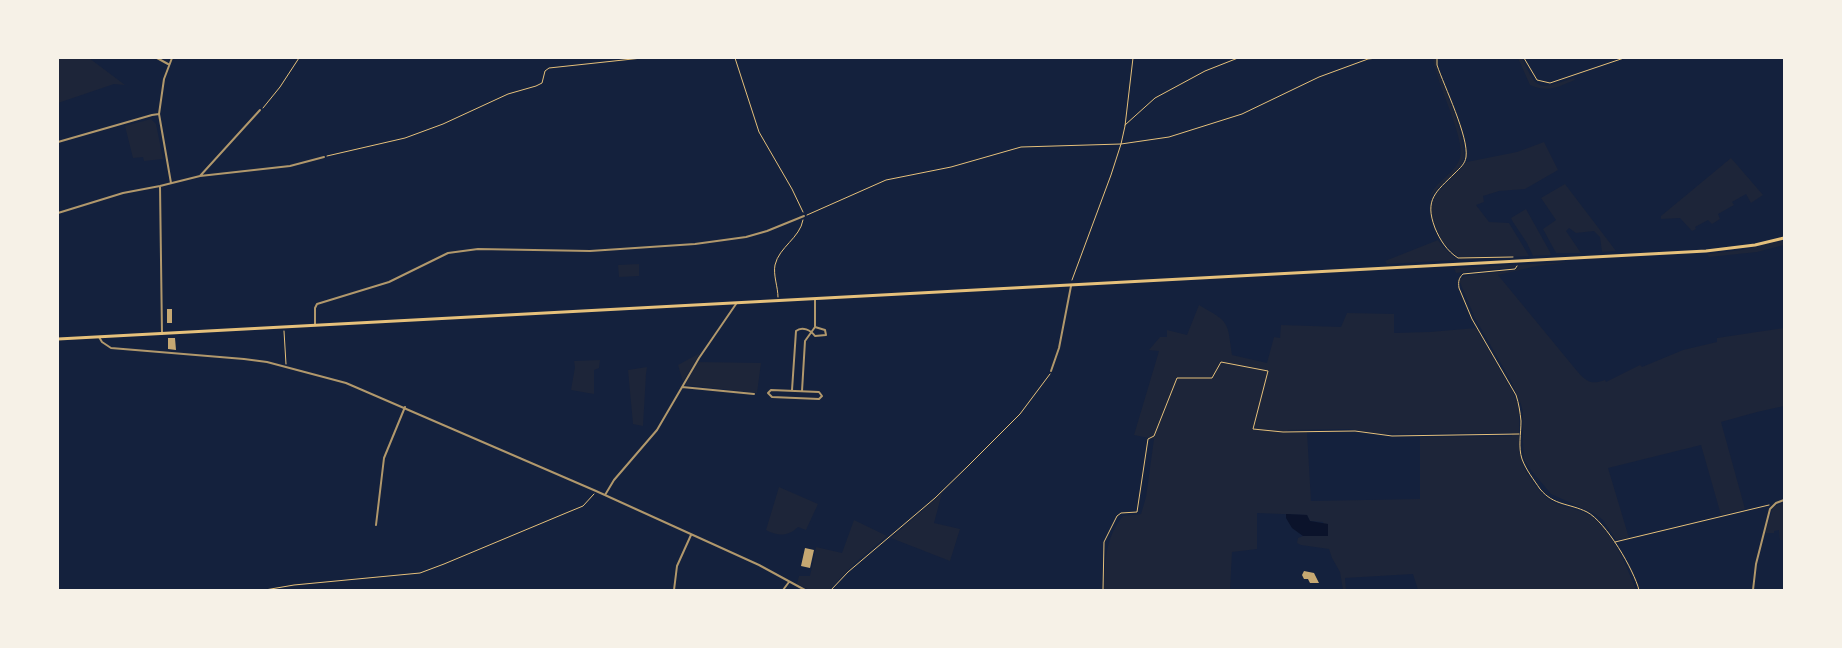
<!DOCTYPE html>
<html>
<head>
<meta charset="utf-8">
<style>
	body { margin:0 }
	#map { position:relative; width:1842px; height:648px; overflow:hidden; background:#14213d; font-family:Signika,sans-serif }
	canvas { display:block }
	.frame { position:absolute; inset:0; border:59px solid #f6f1e7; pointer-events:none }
</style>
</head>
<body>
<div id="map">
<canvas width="1842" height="648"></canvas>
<div class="frame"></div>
</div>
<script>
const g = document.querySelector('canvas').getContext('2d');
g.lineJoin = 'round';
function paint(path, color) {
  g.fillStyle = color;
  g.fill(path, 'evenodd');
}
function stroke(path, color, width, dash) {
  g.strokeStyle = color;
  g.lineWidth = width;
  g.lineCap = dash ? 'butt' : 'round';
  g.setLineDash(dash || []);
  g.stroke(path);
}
paint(new Path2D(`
	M 58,58 L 89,58 L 125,85 L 114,84 L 58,103 Z
	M 1433,58 L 1436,58 L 1437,68 C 1443,87 1472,147 1462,164 C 1454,176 1439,185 1430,197 C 1435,181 1455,174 1460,158 C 1466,139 1436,83 1433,58 Z
	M 1518,58 L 1522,58 C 1538,93 1539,89 1574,78 L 1575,80 C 1557,87 1549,93 1530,85 Z
	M 151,119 L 156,124 L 163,159 L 144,161 L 143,157 L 133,158 L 125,126 Z
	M 1544,142 L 1558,170 L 1525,189 L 1499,191 L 1483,196 L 1484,202 L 1476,205 L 1489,222 L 1509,223 L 1529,256 L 1461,260 L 1443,242 L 1438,232 L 1432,216 L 1431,206 L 1435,195 L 1467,162 L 1517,152 Z
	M 1731,158 L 1763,195 L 1751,203 L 1746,194 L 1732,202 L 1734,205 L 1718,214 L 1720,219 L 1712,224 L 1708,220 L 1695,227 L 1696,229 L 1692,231 L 1680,218 L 1661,219 L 1661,216 Z
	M 1565,184 L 1616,251 L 1602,252 L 1600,237 L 1594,231 L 1576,233 L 1569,228 L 1566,231 L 1581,253 L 1556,253 L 1543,229 L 1556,220 L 1541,198 Z
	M 1526,209 L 1550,252 L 1551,255 L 1533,256 L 1527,243 L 1513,222 L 1511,218 Z
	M 1438,240 L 1444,248 L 1457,260 L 1387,264 L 1385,261 Z
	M 1784,240 L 1784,245 L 1757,252 L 1709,257 L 1707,254 L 1741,250 Z
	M 1571,262 L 1537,266 L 1498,275 L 1577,371 C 1587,382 1591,385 1605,380 L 1606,382 L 1640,365 L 1642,367 L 1683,350 L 1717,342 L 1717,338 L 1784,328 L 1784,406 L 1757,412 L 1721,422 L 1745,509 L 1721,515 L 1701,445 L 1608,468 L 1629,538 L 1616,540 L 1603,520 L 1595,514 L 1551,494 L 1530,469 L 1524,459 L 1523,443 L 1523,412 L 1521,404 L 1511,381 L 1475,318 L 1459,280 L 1465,276 L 1515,270 L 1519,267 L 1456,273 L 1454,268 Z
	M 639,264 L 639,276 L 619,277 L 618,265 Z
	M 1199,305 C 1230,323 1227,320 1232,355 L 1267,363 L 1274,337 L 1280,338 L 1281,325 L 1341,327 L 1347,313 L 1394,314 L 1394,333 L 1430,332 L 1476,328 C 1485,344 1494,359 1503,375 C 1508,384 1516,395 1518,406 C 1522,429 1514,451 1527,473 C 1534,484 1543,498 1555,503 C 1567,508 1580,509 1591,516 C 1612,530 1627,567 1636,590 L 1418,590 L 1413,574 L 1345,578 L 1346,590 L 1343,590 L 1340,572 L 1332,558 L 1329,549 L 1301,545 L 1297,543 L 1298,538 L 1303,536 L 1328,536 L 1323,522 L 1310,521 L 1307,515 L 1257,513 L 1257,549 L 1232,552 L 1230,590 L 1103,590 C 1105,564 1105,537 1123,516 L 1141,514 L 1146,497 L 1154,439 L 1134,435 L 1159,351 L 1149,350 L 1160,337 L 1167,337 L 1167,330 L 1187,335 ZM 1348,429 L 1382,434 L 1512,433 L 1512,436 L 1420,437 L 1420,499 L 1311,501 L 1307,432 L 1287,432 L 1288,430 Z
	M 700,353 L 699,355 L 683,382 L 678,365 Z
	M 600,360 L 599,368 L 594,370 L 594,394 L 571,390 L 575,367 L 574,361 Z
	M 698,362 L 761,363 L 757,393 L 685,385 Z
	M 647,367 L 646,374 L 643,426 L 633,424 L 628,370 Z
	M 779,487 L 818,504 L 806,530 L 798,527 C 788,537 777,536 766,530 Z
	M 942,493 L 934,523 L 960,529 L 950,561 L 891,538 Z
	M 1784,502 L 1784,540 L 1780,540 L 1779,530 L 1774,531 L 1774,533 L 1765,533 L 1773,507 Z
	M 854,520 L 887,536 L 855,563 L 829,590 L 810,590 L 797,584 L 799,576 L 810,576 L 816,547 L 842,553 Z`), '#1d2539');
paint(new Path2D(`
	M 1286,514 L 1307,515 L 1310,521 L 1328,524 L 1328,536 L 1303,536 L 1292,528 L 1286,518 Z`), '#0b132b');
paint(new Path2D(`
	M 167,309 L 172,309 L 172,323 L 167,323 Z
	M 168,338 L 175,338 L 176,350 L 168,349 Z
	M 805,548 L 814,550 L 810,568 L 801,566 Z
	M 1304,571 L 1314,573 L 1319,583 L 1310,583 L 1308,579 L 1304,579 L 1302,575 Z`), '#c6a872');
stroke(new Path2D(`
	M 735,58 L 759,132 L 792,189 L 803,212
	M 1437,58 L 1437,65 C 1444,86 1469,137 1466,157 C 1465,164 1460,168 1455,173 C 1436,192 1424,199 1435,228 C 1440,240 1447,251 1458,258 L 1513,257
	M 1524,58 L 1537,80 L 1550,83 L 1624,58
	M 263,108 L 280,87 L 299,58
	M 1125,125 L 1155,98 L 1205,71 L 1238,58
	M 327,156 L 405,138 L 443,124 L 508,94 L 536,86 L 542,83 L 545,71 L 549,68 L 642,58
	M 807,215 L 886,180 L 951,167 L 1021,147 L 1121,144 L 1169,137 L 1242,114 L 1319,77 L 1368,59 L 1377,58
	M 1517,266 L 1515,269 L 1463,274 C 1459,278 1458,281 1459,288 L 1472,319 L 1516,395 C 1519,404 1520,412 1521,421 C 1521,434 1518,447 1522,459 C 1526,470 1534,480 1540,489 C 1554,506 1569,503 1587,512 C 1606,522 1634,570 1639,590
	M 1072,280 L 1111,175 L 1121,144 L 1125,126 L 1133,58
	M 778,297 C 778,287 773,275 775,265 C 779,247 800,238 803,220
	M 284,331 L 286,364
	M 1615,542 L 1769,505
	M 265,590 L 294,585 L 420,573 L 444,564 L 566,513 L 583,506 L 594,494
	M 831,590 L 848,572 L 935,498 L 968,466 L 1020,414 L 1050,374
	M 1103,590 L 1104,542 L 1117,516 L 1121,513 L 1137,512 L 1148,439 L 1154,436 L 1177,378 L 1212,378 L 1221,362 L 1268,371 L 1253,429 L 1283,432 L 1355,431 L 1392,436 L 1519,434`), '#e5c07b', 1);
stroke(new Path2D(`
	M 157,58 L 168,64
	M 58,142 L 152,115 L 159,114
	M 200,176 L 290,166 L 324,157
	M 171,183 L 159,114 L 164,79 L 172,58
	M 160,186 L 162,334
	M 58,213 L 123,193 L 160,186 L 200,176 L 260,110
	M 315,325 L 315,308 L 317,304 L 389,282 L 448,253 L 478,249 L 590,251 L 695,244 L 746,237 L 767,231 L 804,216
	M 99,337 L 102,342 L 111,348 L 244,359 L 267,362 L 346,383 L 596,491 L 759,565 L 805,590
	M 1051,371 L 1059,348 L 1071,286
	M 682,387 L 754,394
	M 771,390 L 819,392 L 822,396 L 819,399 L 772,397 L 768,393 Z
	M 792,390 L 796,331 C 802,326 811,330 815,336 L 826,335 L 825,330 L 815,327
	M 802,391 L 805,341 L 815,327 L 815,300
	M 605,495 L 614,480 L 657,430 L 699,358 L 736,304
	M 376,525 L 384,458 L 405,407
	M 674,590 L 677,566 L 691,535
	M 783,590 L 789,582
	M 1753,590 L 1756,564 L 1770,509 L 1776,503 L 1784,500`), '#b1986c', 2);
stroke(new Path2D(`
	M 58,339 L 1706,251 L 1755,245 L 1784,238`), '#e5c07b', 3);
</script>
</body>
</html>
